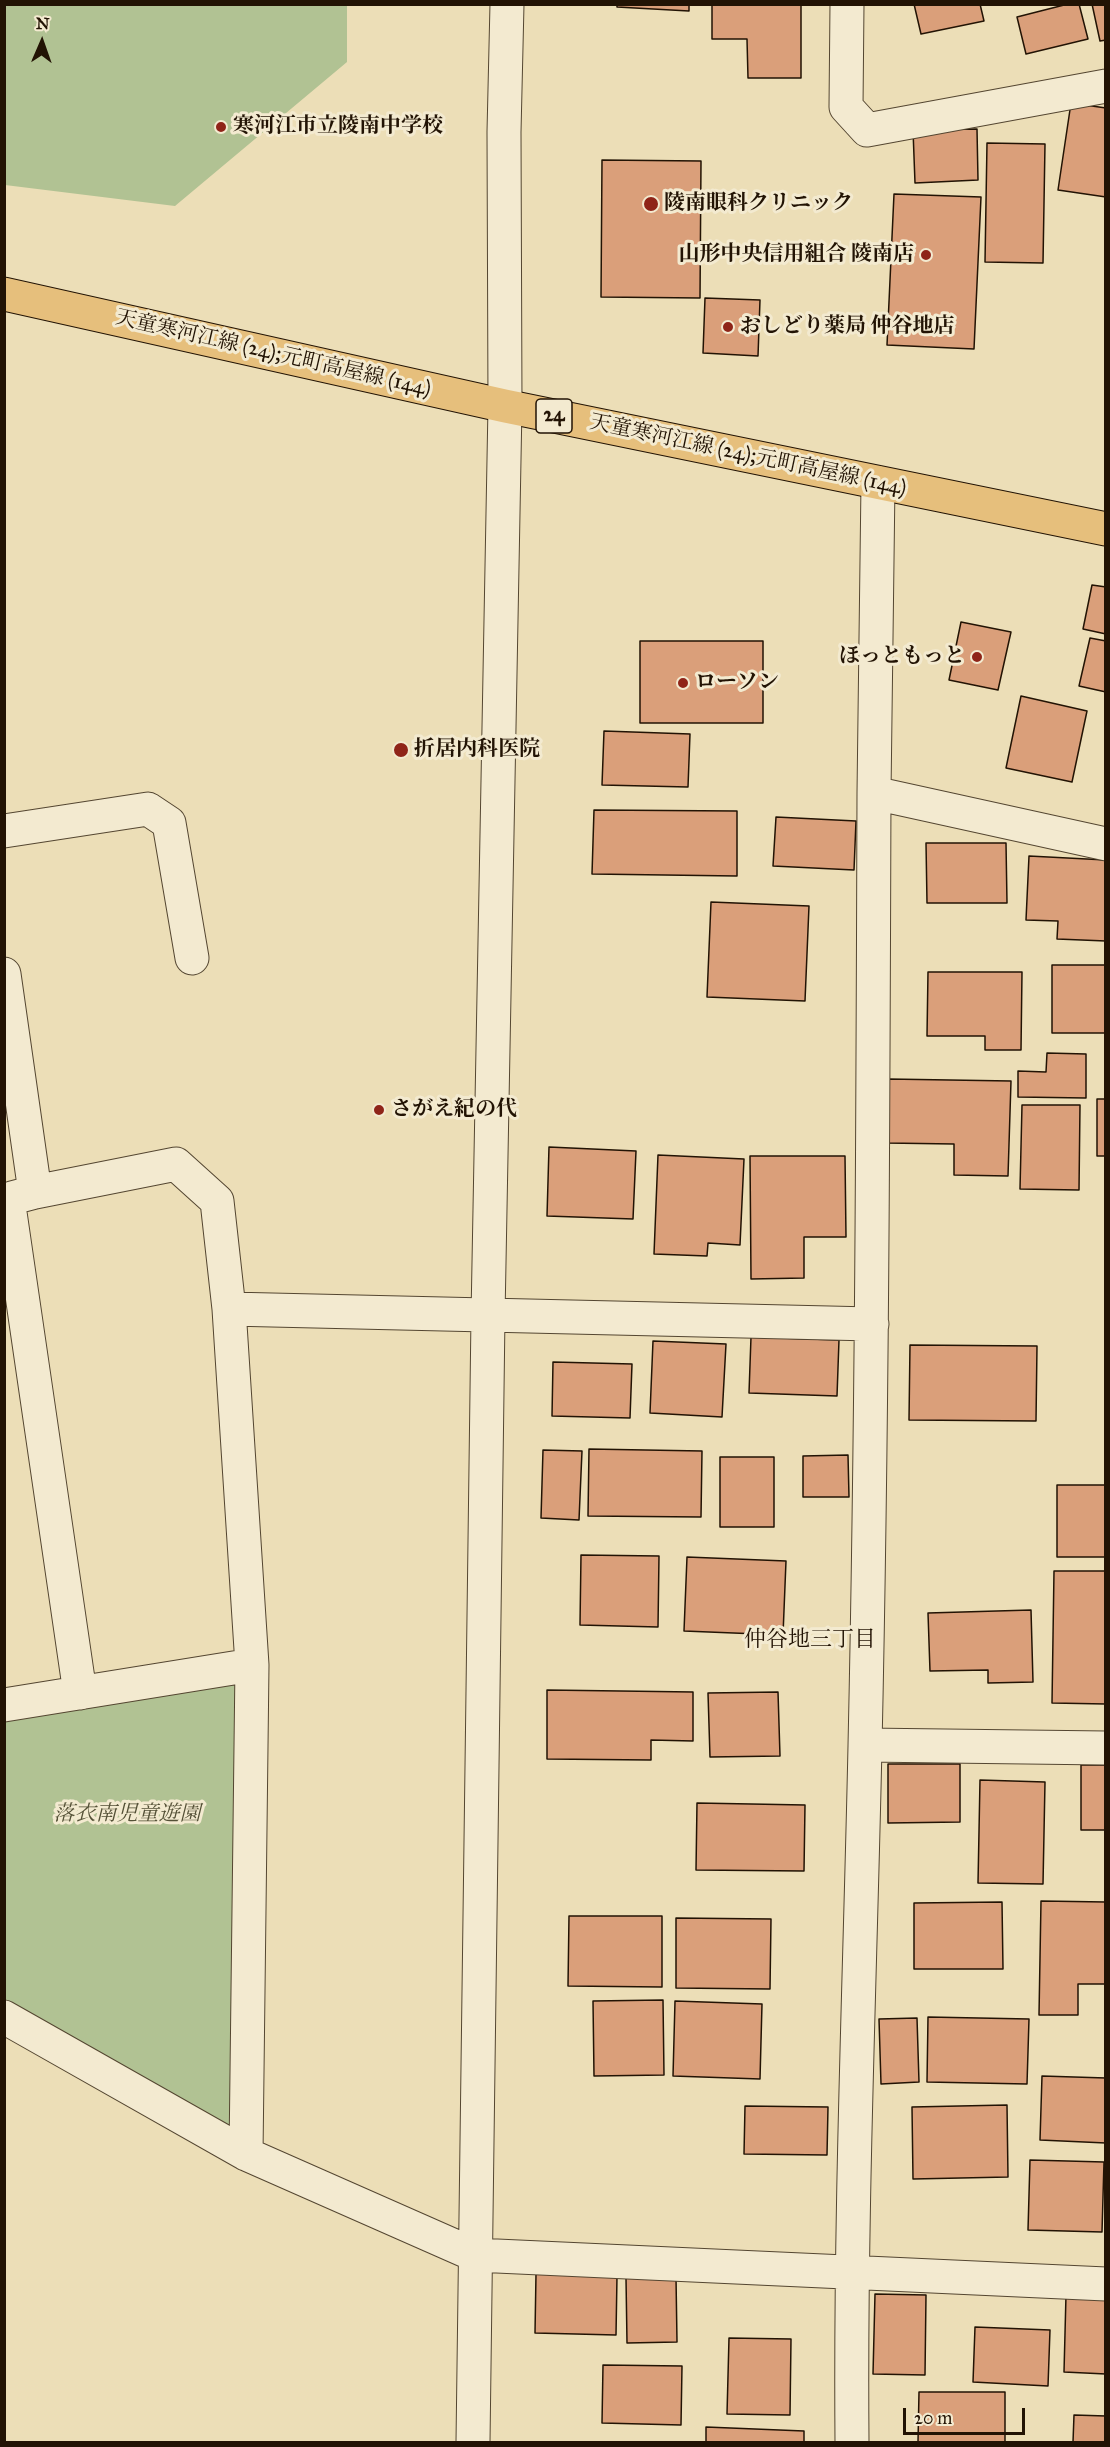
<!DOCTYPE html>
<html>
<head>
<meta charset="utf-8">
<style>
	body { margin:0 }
	#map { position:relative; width:1110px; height:2447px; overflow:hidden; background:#ecdeb7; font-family:"IM FELL Great Primer",serif }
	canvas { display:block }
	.frame { position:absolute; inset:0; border:6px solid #221304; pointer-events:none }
	.north { position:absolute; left:12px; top:12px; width:60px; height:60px; -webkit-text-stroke:4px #f3ead0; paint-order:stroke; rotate:2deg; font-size:16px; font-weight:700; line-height:24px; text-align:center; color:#221304 }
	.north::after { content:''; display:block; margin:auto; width:21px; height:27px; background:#221304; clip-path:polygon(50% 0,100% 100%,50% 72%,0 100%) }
	.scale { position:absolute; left:903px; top:2408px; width:122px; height:27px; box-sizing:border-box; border:3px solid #221304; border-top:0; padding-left:8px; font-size:18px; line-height:21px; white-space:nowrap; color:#221304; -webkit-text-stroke:4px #f3ead0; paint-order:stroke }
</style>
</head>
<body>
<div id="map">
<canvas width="1110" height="2447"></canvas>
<div class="frame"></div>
<div class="north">N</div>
<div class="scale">20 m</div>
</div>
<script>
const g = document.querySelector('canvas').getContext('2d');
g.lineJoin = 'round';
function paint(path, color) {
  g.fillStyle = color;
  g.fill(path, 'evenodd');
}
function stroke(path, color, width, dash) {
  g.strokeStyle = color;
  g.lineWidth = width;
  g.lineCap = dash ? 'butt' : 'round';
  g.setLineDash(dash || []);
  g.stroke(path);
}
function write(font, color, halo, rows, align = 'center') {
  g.font = font + ' "IM FELL Great Primer","Noto Serif JP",serif';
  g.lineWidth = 6;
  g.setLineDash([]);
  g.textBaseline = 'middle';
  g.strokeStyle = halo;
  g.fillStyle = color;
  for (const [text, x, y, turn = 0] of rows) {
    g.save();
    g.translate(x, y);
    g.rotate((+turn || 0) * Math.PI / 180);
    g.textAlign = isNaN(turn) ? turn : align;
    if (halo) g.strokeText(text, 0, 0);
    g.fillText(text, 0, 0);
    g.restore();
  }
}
paint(new Path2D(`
	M 5,4 L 347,5 L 347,62 L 175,206 L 5,185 Z
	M 252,1665 L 246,2154 L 5,2017 L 5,1705 Z`), '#b1c293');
const building = new Path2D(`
	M 617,4 L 689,4 L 689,11 L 617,7 Z
	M 712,4 L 801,4 L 801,78 L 748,78 L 747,39 L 712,39 Z
	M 914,4 L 980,4 L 984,21 L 921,34 Z
	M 1068,4 L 1079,4 L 1088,39 L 1026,54 L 1017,17 Z
	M 1092,4 L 1106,4 L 1106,40 L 1100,41 Z
	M 1071,103 L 1106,108 L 1106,197 L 1058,190 Z
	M 977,129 L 978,180 L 915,183 L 913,130 Z
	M 987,143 L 1045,144 L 1043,263 L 985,262 Z
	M 602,160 L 701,161 L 700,298 L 601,297 Z
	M 894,194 L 981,197 L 974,349 L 887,345 Z
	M 705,298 L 760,300 L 758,356 L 703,353 Z
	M 1092,585 L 1106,587 L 1106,634 L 1083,629 Z
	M 961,622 L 1011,632 L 998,690 L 949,680 Z
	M 1090,638 L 1106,641 L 1106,692 L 1079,686 Z
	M 640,641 L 763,641 L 763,723 L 640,723 Z
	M 1021,696 L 1087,711 L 1072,782 L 1006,768 Z
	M 604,731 L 690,734 L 688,787 L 602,785 Z
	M 594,810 L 737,811 L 737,876 L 592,874 Z
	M 776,817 L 856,821 L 854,870 L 773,866 Z
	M 926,843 L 1006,843 L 1007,903 L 927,903 Z
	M 1029,856 L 1106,860 L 1106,941 L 1057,939 L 1058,921 L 1026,920 Z
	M 711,902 L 809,906 L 805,1001 L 707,997 Z
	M 1052,965 L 1106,965 L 1106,1033 L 1052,1033 Z
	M 928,972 L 1022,972 L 1021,1050 L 985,1050 L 985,1036 L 927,1036 Z
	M 1047,1053 L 1086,1054 L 1086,1098 L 1018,1097 L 1018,1071 L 1046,1072 Z
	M 888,1079 L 1011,1081 L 1008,1176 L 954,1175 L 954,1144 L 886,1143 Z
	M 1097,1099 L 1106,1099 L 1106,1156 L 1097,1156 Z
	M 1022,1105 L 1080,1105 L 1079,1190 L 1020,1189 Z
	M 549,1147 L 636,1151 L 633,1219 L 547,1216 Z
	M 658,1155 L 744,1159 L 740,1245 L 708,1243 L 707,1256 L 654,1254 Z
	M 750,1156 L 845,1156 L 846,1237 L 804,1237 L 804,1278 L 751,1279 Z
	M 751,1337 L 839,1340 L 837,1396 L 749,1393 Z
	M 653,1341 L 726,1344 L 722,1417 L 650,1413 Z
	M 910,1345 L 1037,1346 L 1036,1421 L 909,1420 Z
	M 553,1362 L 632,1364 L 630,1418 L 552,1416 Z
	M 589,1449 L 702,1451 L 701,1517 L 588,1516 Z
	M 543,1450 L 582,1451 L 579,1520 L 541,1518 Z
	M 848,1455 L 849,1497 L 803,1497 L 803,1456 Z
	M 720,1457 L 774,1457 L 774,1527 L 720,1527 Z
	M 1057,1485 L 1106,1485 L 1106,1557 L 1057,1557 Z
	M 581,1555 L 659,1556 L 658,1627 L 580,1625 Z
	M 687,1557 L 786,1561 L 783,1635 L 684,1631 Z
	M 1054,1571 L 1106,1571 L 1106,1704 L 1052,1703 Z
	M 1031,1610 L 1033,1682 L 988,1683 L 988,1670 L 930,1671 L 928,1613 Z
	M 547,1690 L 693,1692 L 693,1741 L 651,1740 L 651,1760 L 547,1759 Z
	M 778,1692 L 780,1756 L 710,1757 L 708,1693 Z
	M 888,1764 L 960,1764 L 960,1822 L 888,1823 Z
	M 1081,1765 L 1106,1765 L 1106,1830 L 1081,1830 Z
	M 980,1780 L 1045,1782 L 1043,1884 L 978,1883 Z
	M 697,1803 L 805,1805 L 804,1871 L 696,1870 Z
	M 1041,1901 L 1106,1902 L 1106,1984 L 1078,1984 L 1078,2015 L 1039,2015 Z
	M 1002,1902 L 1003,1969 L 914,1969 L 914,1903 Z
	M 569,1916 L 662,1916 L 662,1987 L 568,1986 Z
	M 676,1918 L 771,1919 L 770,1989 L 676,1988 Z
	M 663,2000 L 664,2075 L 594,2076 L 593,2001 Z
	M 675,2001 L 762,2004 L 760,2079 L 673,2076 Z
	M 928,2017 L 1029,2019 L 1027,2084 L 927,2082 Z
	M 917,2018 L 919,2082 L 881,2084 L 879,2019 Z
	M 1042,2076 L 1106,2078 L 1106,2143 L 1040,2140 Z
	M 1007,2105 L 1008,2177 L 913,2179 L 912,2107 Z
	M 745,2106 L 828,2107 L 827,2155 L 744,2154 Z
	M 1030,2160 L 1104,2162 L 1102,2232 L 1028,2230 Z
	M 536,2274 L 617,2276 L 616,2335 L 535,2333 Z
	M 676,2277 L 677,2342 L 627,2343 L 626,2278 Z
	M 875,2294 L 926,2295 L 925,2375 L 873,2374 Z
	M 1066,2295 L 1106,2296 L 1106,2374 L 1064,2372 Z
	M 975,2327 L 1050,2330 L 1048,2386 L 973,2382 Z
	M 729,2338 L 791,2339 L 790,2415 L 727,2414 Z
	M 603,2365 L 682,2366 L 681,2425 L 602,2423 Z
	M 919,2392 L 1005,2392 L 1005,2442 L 918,2442 Z
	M 1074,2415 L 1106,2416 L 1106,2442 L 1073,2442 Z
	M 706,2427 L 804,2431 L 804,2442 L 706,2442 Z`);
paint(building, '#da9f7a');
stroke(building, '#221304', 1.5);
const minor = new Path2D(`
	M 847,4 L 846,107 L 867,130 L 1106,86
	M 874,793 L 878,483
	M 4,831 L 148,809 L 169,823 L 192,958
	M 4,974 L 35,1192 L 12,1198
	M 35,1192 L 176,1164 L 217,1201 L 229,1309 L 252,1665 L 246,2154
	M 8,1199 L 80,1693
	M 229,1309 L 872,1324
	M 4,1705 L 252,1665
	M 865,1745 L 1106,1748
	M 4,2017 L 246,2154 L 475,2255 L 1106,2284
	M 473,2442 L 488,1316 L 505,406 L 504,132 L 507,4
	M 852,2442 C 850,2210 860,1979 865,1746 C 872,1429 873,1111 874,793 L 1106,844`);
const major = new Path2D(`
	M 4,294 L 505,406 L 1106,529`);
stroke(minor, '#544631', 35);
stroke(major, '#221304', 35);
stroke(minor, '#f3ead0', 33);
stroke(major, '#e6bf7c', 33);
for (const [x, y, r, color] of [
	[221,127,6,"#8f2418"],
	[651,204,8,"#8f2418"],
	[926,255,6,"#8f2418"],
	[728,327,6,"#8f2418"],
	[977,657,6,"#8f2418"],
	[683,683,6,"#8f2418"],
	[401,750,8,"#8f2418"],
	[379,1110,6,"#8f2418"]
]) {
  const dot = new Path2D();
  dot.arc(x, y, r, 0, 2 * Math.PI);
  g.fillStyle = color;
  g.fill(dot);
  stroke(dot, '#f3ead0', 2);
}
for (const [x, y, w] of [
	[554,416,36]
]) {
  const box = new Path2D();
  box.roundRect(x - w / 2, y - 17, w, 34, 4.5);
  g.fillStyle = '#f3ead0';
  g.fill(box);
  stroke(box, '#221304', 1.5);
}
write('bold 20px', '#221304', null, [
	["24",554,416]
]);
write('bold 21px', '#221304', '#f3ead0', [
	["寒河江市立陵南中学校",233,127],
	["陵南眼科クリニック",664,204],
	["山形中央信用組合 陵南店",914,255,"right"],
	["おしどり薬局 仲谷地店",740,327],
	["ほっともっと",965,657,"right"],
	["ローソン",695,683],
	["折居内科医院",414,750],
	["さがえ紀の代",391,1110]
], 'left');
write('21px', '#221304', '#f3ead0', [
	["天童寒河江線 (24);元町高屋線 (144)",273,354,13],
	["天童寒河江線 (24);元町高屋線 (144)",748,456,12]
]);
write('italic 21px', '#545036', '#f3ead0', [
	["落衣南児童遊園",127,1815]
]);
write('22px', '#221304', '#f3ead0', [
	["仲谷地三丁目",810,1641]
]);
</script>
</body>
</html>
